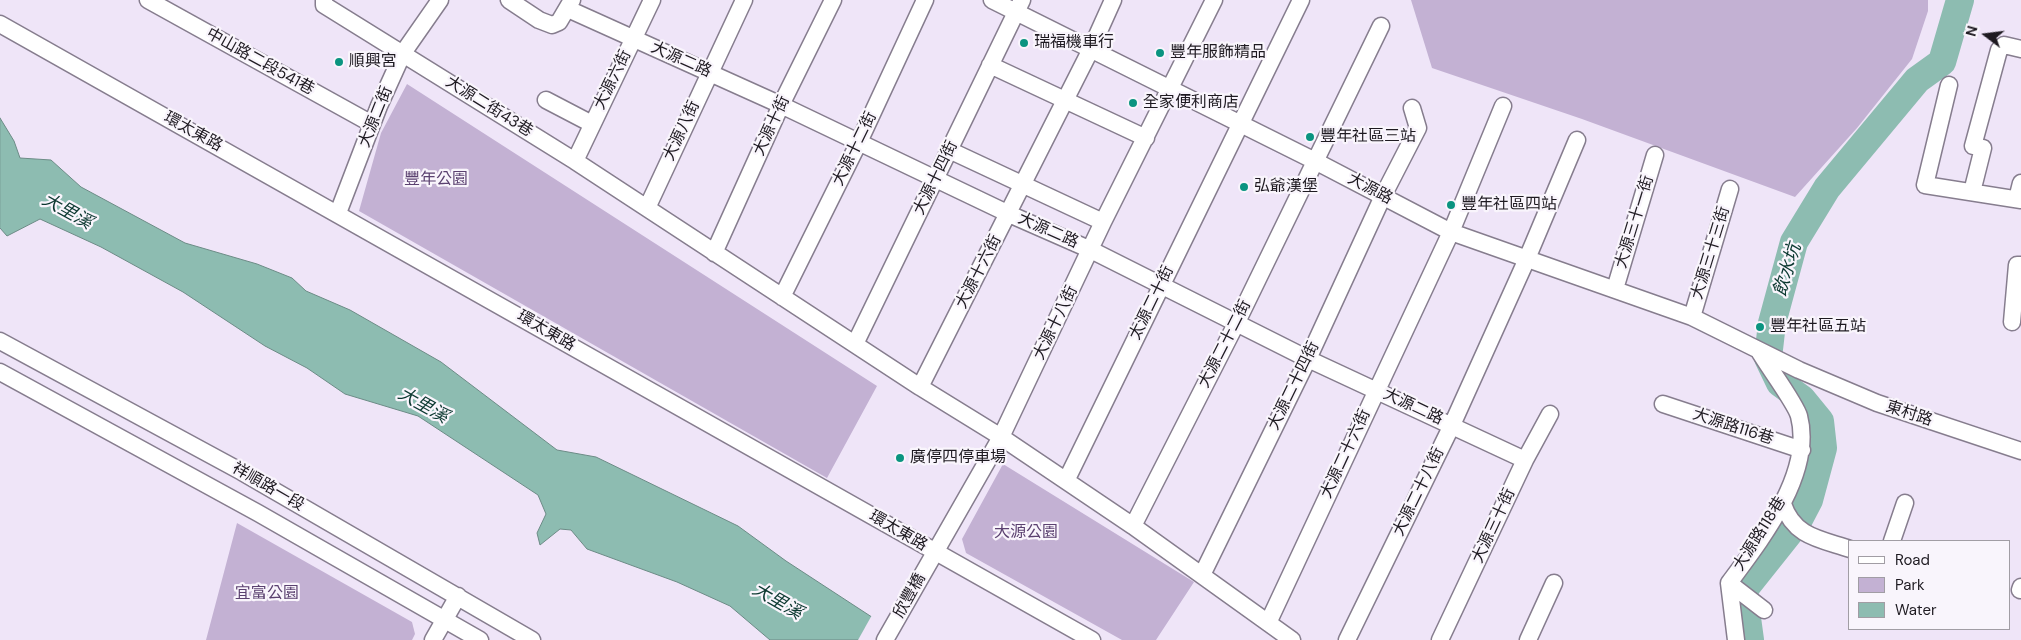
<!DOCTYPE html>
<html>
<head>
<meta charset="utf-8">
<style>
	body { margin:0 }
	#map { position:relative; width:2021px; height:640px; overflow:hidden; background:#efe5f8; font-family:"DM Sans",sans-serif }
	canvas { display:block }
	.legend { position:absolute; left:1848px; top:540px; width:162px; height:90px; box-sizing:border-box; background:#f9f5fc; border:1px solid #a19da4; margin:0; padding:6px 9px; list-style:none; font-size:15px; color:#1e1a21 }
	.legend li { display:flex; align-items:center; gap:10px; height:25px }
	.legend b { width:25px; border:1px solid #a19da4 }
	.north { position:absolute; left:1961px; top:10px; width:50px; height:50px; -webkit-text-stroke:4px #f9f5fc; paint-order:stroke; rotate:285deg; font-size:14px; font-weight:700; line-height:20px; text-align:center; color:#1e1a21 }
	.north::after { content:''; display:block; margin:auto; width:18px; height:22px; background:#1e1a21; clip-path:polygon(50% 0,100% 100%,50% 72%,0 100%) }
</style>
</head>
<body>
<div id="map">
<canvas width="2021" height="640"></canvas>
<ul class="legend">
<li><b style="height:6px;background:#fff"></b>Road</li>
<li><b style="height:14px;background:#c3b1d3"></b>Park</li>
<li><b style="height:14px;background:#8dbcb1"></b>Water</li>
</ul>
<div class="north">N</div>
</div>
<script>
const g = document.querySelector('canvas').getContext('2d');
g.lineJoin = 'round';
function paint(path, color) {
  g.fillStyle = color;
  g.fill(path, 'evenodd');
}
function stroke(path, color, width, dash) {
  g.strokeStyle = color;
  g.lineWidth = width;
  g.lineCap = dash ? 'butt' : 'round';
  g.setLineDash(dash || []);
  g.stroke(path);
}
function write(font, color, halo, rows, align = 'center') {
  g.font = font + ' "DM Sans","Noto Sans TC",sans-serif';
  g.lineWidth = 4.5;
  g.setLineDash([]);
  g.textBaseline = 'middle';
  g.strokeStyle = halo;
  g.fillStyle = color;
  for (const [text, x, y, turn = 0] of rows) {
    g.save();
    g.translate(x, y);
    g.rotate((+turn || 0) * Math.PI / 180);
    g.textAlign = isNaN(turn) ? turn : align;
    if (halo) g.strokeText(text, 0, 0);
    g.fillText(text, 0, 0);
    g.restore();
  }
}
paint(new Path2D(`
	M 1411,0 L 1928,0 L 1928,11 L 1912,59 L 1857,128 L 1795,197 L 1582,119 L 1432,68 Z
	M 407,84 L 877,386 L 827,478 L 359,211 L 381,133 Z
	M 1003,464 L 1194,582 L 1156,640 L 1122,640 L 966,553 L 962,539 Z
	M 237,523 L 412,622 L 415,634 L 412,640 L 206,640 Z`), '#c3b1d3');
const water = new Path2D(`
	M 0,118 L 14,141 L 20,158 L 51,160 L 81,187 L 185,243 L 257,264 L 292,278 L 306,291 L 350,310 L 441,362 L 557,450 L 596,457 L 738,526 L 786,561 L 907,640 L 770,640 L 730,606 L 677,582 L 587,549 L 571,530 L 560,529 L 540,545 L 537,533 L 546,514 L 538,495 L 418,416 L 345,394 L 307,368 L 265,346 L 183,292 L 101,247 L 40,219 L 7,236 L 0,228 Z`);
paint(water, '#8dbcb1');
stroke(water, '#6c8b86', 1);
paint(new Path2D(`
	M 872,615 L 908,638 L 909,640 L 858,640 Z`), '#efe5f8');
stroke(new Path2D(`
	M 1949,0 L 1958,7`), '#6c8b86', 4.5);
stroke(new Path2D(`
	M 1750,640 L 1744,596 L 1746,587 L 1797,523 L 1809,500 L 1823,448 L 1820,421 L 1802,399 L 1780,383 L 1768,358 L 1772,323 L 1794,242 L 1827,188 L 1917,80 L 1942,62 L 1960,0`), '#8dbcb1', 28);
const minor = new Path2D(`
	M 148,0 L 372,124
	M 324,0 L 324,5 L 575,161 L 920,387 L 1001,437 L 1133,526 L 1292,640
	M 509,0 L 539,20 L 552,25 L 559,22 L 572,0
	M 992,0 L 1315,161 L 1451,232 L 1692,317 L 1799,370 L 1877,403 L 2021,451
	M 568,9 L 781,105 L 1009,214 L 1091,250 L 1308,359 L 1525,460
	M 0,24 L 1092,640
	M 990,65 L 1146,138
	M 1949,85 L 1925,185 L 2021,200
	M 546,100 L 592,124
	M 949,150 L 1103,222
	M 575,161 L 652,0
	M 1972,192 L 1983,148 L 1973,146 L 1999,50 L 2004,45 L 2021,49
	M 2017,199 L 2021,183
	M 647,208 L 744,0
	M 338,213 L 379,106 L 403,53 L 440,0
	M 714,253 L 781,105 L 833,0
	M 1615,289 L 1655,155
	M 782,297 L 859,142 L 925,0
	M 1692,317 L 1730,189
	M 2012,322 L 2017,265 L 2021,265
	M 0,341 L 242,472 L 532,640
	M 855,344 L 1022,0
	M 0,372 L 258,513 L 480,640
	M 920,387 L 1091,49 L 1113,0
	M 1663,404 L 1802,450
	M 1066,481 L 1301,0
	M 1783,504 C 1794,537 1820,539 1850,549
	M 1133,526 L 1237,322 L 1381,26
	M 1892,541 L 1905,503
	M 1202,575 L 1308,359 L 1383,196 L 1418,128 L 1412,108
	M 1729,583 L 1764,610
	M 2020,590 L 2021,587
	M 1268,623 L 1451,232 L 1503,106
	M 433,640 L 458,596
	M 885,640 L 1001,437 L 1103,222 L 1214,0
	M 1347,640 L 1452,425 L 1526,261 L 1577,140
	M 1440,640 L 1525,460 L 1550,414
	M 1528,640 L 1554,583
	M 1736,640 L 1729,583 C 1761,540 1814,473 1799,416 C 1796,404 1767,365 1759,351`);
stroke(minor, '#867d8e', 19);
stroke(minor, '#fff', 16);
for (const [x, y, r, color] of [
	[1024,43,5,"#0a9480"],
	[1160,53,5,"#0a9480"],
	[339,62,5,"#0a9480"],
	[1133,103,5,"#0a9480"],
	[1310,137,5,"#0a9480"],
	[1244,187,5,"#0a9480"],
	[1451,205,5,"#0a9480"],
	[1760,327,5,"#0a9480"],
	[900,458,5,"#0a9480"]
]) {
  const dot = new Path2D();
  dot.arc(x, y, r, 0, 2 * Math.PI);
  g.fillStyle = color;
  g.fill(dot);
  stroke(dot, '#f9f5fc', 2);
}
write('16px', '#1e1a21', '#f9f5fc', [
	["瑞福機車行",1034,43],
	["豐年服飾精品",1170,53],
	["順興宮",349,62],
	["全家便利商店",1143,103],
	["豐年社區三站",1320,137],
	["弘爺漢堡",1254,187],
	["豐年社區四站",1461,205],
	["豐年社區五站",1770,327],
	["廣停四停車場",910,458]
], 'left');
write('16px', '#1e1a21', '#f9f5fc', [
	["大源二路",681,60,24],
	["中山路二段541巷",260,62,29],
	["大源六街",613,80,-64],
	["大源二街43巷",489,107,32],
	["大源二街",376,117,-68],
	["大源十街",772,126,-65],
	["大源八街",682,131,-65],
	["環太東路",193,132,29],
	["大源十二街",855,149,-64],
	["大源十四街",936,178,-64],
	["大源路",1370,189,28],
	["大源三十一街",1635,222,-73],
	["大源二路",1048,231,24],
	["大源三十三街",1711,253,-73],
	["大源十六街",979,272,-63],
	["太源二十街",1152,303,-64],
	["大源十八街",1056,323,-64],
	["環太東路",546,331,30],
	["大源二十二街",1225,344,-63],
	["大源二十四街",1294,386,-64],
	["大源二路",1413,407,25],
	["東村路",1909,414,18],
	["大源路116巷",1733,427,18],
	["大源二十六街",1346,454,-65],
	["祥順路一段",268,487,30],
	["大源二十八街",1419,492,-64],
	["大源三十街",1494,526,-65],
	["環太東路",898,531,30],
	["大源路118巷",1760,534,-58],
	["欣豐橋",910,596,-61]
]);
write('16px', '#5b4170', '#f9f5fc', [
	["豐年公園",436,180],
	["大源公園",1026,533],
	["宜富公園",267,594]
]);
write('italic 18px', '#0b3830', '#f9f5fc', [
	["大里溪",67,212,29],
	["飲水坑",1788,270,-73],
	["大里溪",423,406,29],
	["大里溪",777,602,30]
]);
</script>
</body>
</html>
